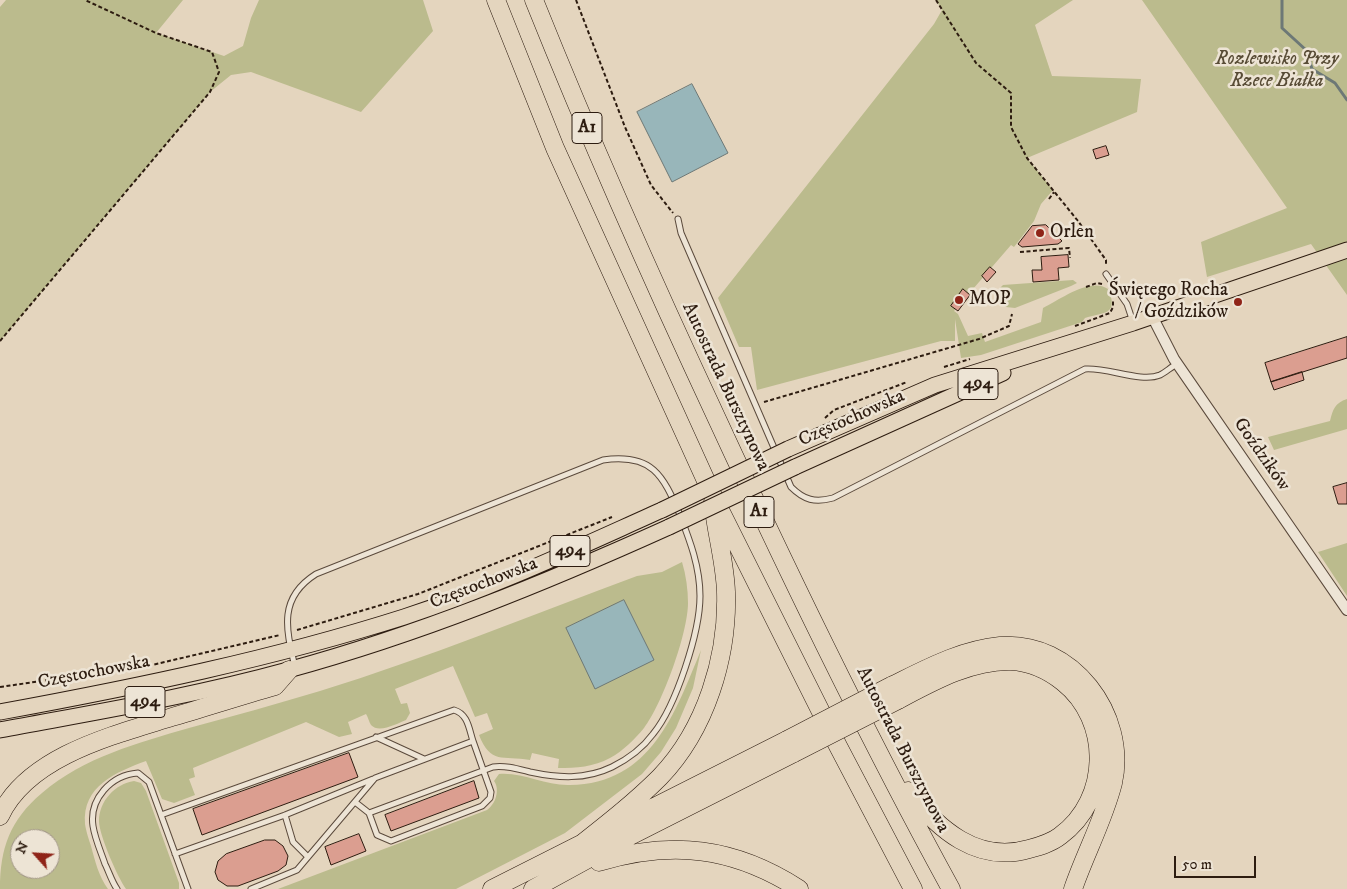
<!DOCTYPE html>
<html>
<head>
<meta charset="utf-8">
<style>
	body { margin:0 }
	#map { position:relative; width:1347px; height:889px; overflow:hidden; background:#e4d5be; font-family:"IM FELL DW Pica",serif }
	canvas { display:block }
	.north { position:absolute; left:10px; top:829px; width:50px; height:50px; box-sizing:border-box; background:#ede4d5; border:1px solid #a09486; border-radius:50%; rotate:296deg; font-size:14px; font-weight:700; line-height:20px; text-align:center; color:#2d1c10 }
	.north::after { content:''; display:block; margin:auto; width:18px; height:22px; background:#8f2418; clip-path:polygon(50% 0,100% 100%,50% 72%,0 100%) }
	.scale { position:absolute; left:1174px; top:856px; width:82px; height:22px; box-sizing:border-box; border:2px solid #2d1c10; border-top:0; padding-left:6px; font-size:15px; line-height:18px; white-space:nowrap; color:#2d1c10; -webkit-text-stroke:4px #ede4d5; paint-order:stroke }
</style>
</head>
<body>
<div id="map">
<canvas width="1347" height="889"></canvas>
<div class="north">N</div>
<div class="scale">50 m</div>
</div>
<script>
const g = document.querySelector('canvas').getContext('2d');
g.lineJoin = 'round';
function paint(path, color) {
  g.fillStyle = color;
  g.fill(path, 'evenodd');
}
function stroke(path, color, width, dash) {
  g.strokeStyle = color;
  g.lineWidth = width;
  g.lineCap = dash ? 'butt' : 'round';
  g.setLineDash(dash || []);
  g.stroke(path);
}
function write(font, color, halo, rows, align = 'center') {
  g.font = font + ' "IM FELL DW Pica",serif';
  g.lineWidth = 5;
  g.setLineDash([]);
  g.textBaseline = 'middle';
  g.strokeStyle = halo;
  g.fillStyle = color;
  for (const [text, x, y, turn = 0] of rows) {
    g.save();
    g.translate(x, y);
    g.rotate((+turn || 0) * Math.PI / 180);
    g.textAlign = isNaN(turn) ? turn : align;
    if (halo) g.strokeText(text, 0, 0);
    g.fillText(text, 0, 0);
    g.restore();
  }
}
paint(new Path2D(`
	M 6,0 L 183,0 L 156,33 L 224,56 L 243,46 L 251,18 L 259,0 L 423,0 L 433,31 L 361,112 L 251,72 L 231,75 L 210,92 L 0,341 L 0,7 Z
	M 936,0 L 1073,0 L 1035,25 L 1052,76 L 1141,79 L 1137,112 L 1027,158 L 1053,190 L 1041,204 L 1034,221 L 1014,247 L 1011,245 L 954,311 L 958,314 L 968,336 L 982,333 L 985,342 L 1041,322 L 1043,308 C 1061,299 1090,277 1108,289 C 1120,316 1102,312 1085,318 L 1082,322 L 981,355 L 961,358 L 955,319 L 955,341 L 941,341 L 757,390 L 751,347 L 739,347 L 718,298 L 934,24 L 942,10 Z
	M 1142,0 L 1347,0 L 1347,295 L 1311,244 L 1207,277 L 1201,242 L 1287,208 Z
	M 1073,280 L 1077,283 L 1071,286 L 1015,308 L 1006,307 L 998,296 L 999,289 L 1003,285 Z
	M 1347,399 L 1347,429 L 1274,450 L 1268,437 L 1330,421 C 1333,409 1335,403 1347,399 Z
	M 1347,543 L 1347,596 L 1318,552 Z
	M 682,562 C 686,575 688,590 688,603 C 688,633 662,705 644,728 C 635,739 623,751 610,758 C 594,767 576,768 558,768 L 559,759 L 532,753 L 530,760 C 502,755 491,765 479,735 L 493,729 L 487,713 L 475,717 L 453,666 L 395,689 L 401,704 L 407,703 L 410,713 L 406,720 C 398,723 379,734 371,725 C 369,722 368,717 366,714 L 348,722 L 352,734 L 339,737 L 306,722 L 193,768 L 195,777 L 189,779 L 195,795 L 174,803 L 162,799 L 146,761 C 116,772 82,786 85,824 C 86,831 89,840 91,846 C 95,861 99,877 108,889 L 0,889 C 0,848 10,820 42,793 C 84,757 138,743 189,728 C 233,716 277,704 320,691 C 427,658 532,615 637,576 L 662,572 ZM 20,839 L 50,839 L 50,869 L 20,869 Z
	M 701,650 L 693,688 L 676,728 L 661,752 L 642,774 L 565,833 L 456,889 L 278,889 L 487,810 C 498,802 499,787 494,781 L 499,774 C 523,772 546,786 570,785 C 651,784 675,713 701,650 Z
	M 134,781 L 141,783 L 146,791 L 179,883 L 179,889 L 126,889 C 118,878 99,835 99,821 C 99,801 115,784 134,781 Z`), '#bbbb8d');
const water = new Path2D(`
	M 692,84 L 728,153 L 672,182 L 637,112 Z
	M 624,600 L 654,660 L 595,689 L 566,628 Z`);
paint(water, '#98b6ba');
stroke(water, '#6d7876', 1);
stroke(new Path2D(`
	M 1282,0 L 1282,28 L 1306,50 L 1312,69 L 1335,83 L 1347,100`), '#6d7876', 3);
const building = new Path2D(`
	M 1106,146 L 1109,155 L 1096,159 L 1093,150 Z
	M 1046,225 L 1062,241 L 1058,244 L 1022,247 L 1018,244 L 1032,226 Z
	M 1068,255 L 1069,267 L 1058,268 L 1059,280 L 1033,282 L 1032,270 L 1042,270 L 1041,257 Z
	M 990,267 L 996,272 L 987,282 L 982,276 Z
	M 963,289 L 970,295 L 958,311 L 951,306 Z
	M 1347,337 L 1347,358 L 1271,382 L 1265,363 Z
	M 1302,372 L 1304,380 L 1274,390 L 1271,382 Z
	M 1347,483 L 1347,504 L 1338,504 L 1333,487 Z
	M 349,753 L 358,777 L 202,835 L 193,809 Z
	M 474,781 L 479,798 L 391,831 L 385,815 Z
	M 359,834 L 366,851 L 331,865 L 325,847 Z
	M 265,840 L 275,840 L 283,846 L 288,856 L 286,865 L 278,871 L 238,886 L 227,886 L 218,880 L 215,872 L 218,861 L 226,854 Z`);
paint(building, '#db9e90');
stroke(building, '#2d1c10', 1);
const lane = new Path2D(`
	M 678,219 L 681,233 L 791,487 C 804,500 815,503 833,498 L 1085,369 C 1107,367 1141,383 1160,375 C 1166,372 1171,367 1177,364
	M 1106,274 L 1127,304 L 1133,322
	M 295,667 C 286,629 278,598 316,574 L 603,460 C 652,453 663,475 680,515 C 690,541 700,567 700,596 C 700,632 676,706 653,734 C 642,749 628,759 612,767 C 585,780 558,778 530,772 C 518,769 505,765 493,767 L 369,813
	M 376,737 L 424,759
	M 161,815 L 454,710 C 468,714 469,729 473,741
	M 285,815 L 293,842 L 308,857
	M 175,854 L 285,815 L 373,779
	M 117,889 C 112,882 109,872 105,864 C 101,852 95,839 93,826 C 89,799 111,775 138,773 L 149,782 L 188,889
	M 251,889 L 297,870 L 375,778 L 473,741 L 491,792 L 490,798 L 482,806 L 391,841 L 377,835 L 369,813 L 355,802`);
const street = new Path2D(`
	M 1152,316 L 1174,359 L 1347,610`);
const primary = new Path2D(`
	M 788,449 L 935,385 L 1133,323 L 1347,250
	M 795,467 L 1003,373
	M 0,712 C 136,687 272,659 404,617 C 493,588 577,548 662,510
	M 0,730 C 96,712 194,696 288,670 C 420,634 545,583 669,527`);
const highway = new Path2D(`
	M 496,0 L 555,148 L 712,494 L 838,746 L 913,889
	M 534,0 C 591,142 653,282 718,421 C 791,579 867,736 951,889
	M 891,686 C 926,669 960,650 1000,646 C 1072,640 1128,715 1113,783 C 1104,819 1085,854 1073,889
	M 898,700 C 932,682 971,660 1011,661 C 1030,662 1048,670 1063,682 C 1111,720 1111,799 1060,836 C 1051,843 1040,846 1029,849 C 977,864 938,829 908,791
	M 0,816 C 28,756 114,735 172,717 C 206,707 240,696 275,686 L 289,670
	M 579,846 C 607,824 635,802 660,777 C 706,729 728,657 726,592 C 725,562 716,532 713,502
	M 599,862 C 672,840 734,847 799,889
	M 492,889 L 787,740
	M 533,889 L 630,836 L 794,753`);
stroke(lane, '#5b4a3c', 7);
stroke(street, '#5b4a3c', 12);
stroke(primary, '#2d1c10', 17);
stroke(highway, '#2d1c10', 19);
stroke(new Path2D(`
	M 576,0 L 625,127 L 651,185 L 673,213
	M 936,0 L 976,63 L 1011,93 L 1011,127 L 1027,158 L 1078,221 L 1106,260 L 1106,266
	M 1049,199 L 1054,192
	M 1020,252 L 1069,248 L 1070,258
	M 1086,287 L 1097,283 L 1102,284
	M 1075,326 L 1110,313 L 1113,307 L 1113,299
	M 0,341 L 210,92 L 219,72 L 212,52 L 156,33 L 85,0
	M 944,367 L 970,359
	M 764,402 L 979,339 L 1009,326 L 1012,314
	M 825,418 L 834,410 L 907,382
	M 297,630 L 418,594 L 612,517
	M 0,687 L 152,665 L 280,635`), '#2d1c10', 2, [4, 2.5]);
stroke(lane, '#ede4d5', 5);
stroke(street, '#ede4d5', 10);
stroke(primary, '#e4d5be', 15);
stroke(highway, '#e4d5be', 18);
const primaryBridge = new Path2D(`
	M 662,510 L 788,449
	M 669,527 L 795,467`);
const highwayBridge = new Path2D(`
	M 787,740 L 891,686
	M 794,753 L 898,700`);
stroke(primaryBridge, '#2d1c10', 17, []);
stroke(highwayBridge, '#2d1c10', 19, []);
stroke(primaryBridge, '#e4d5be', 15);
stroke(highwayBridge, '#e4d5be', 18);
for (const [x, y, r, color] of [
	[1040,233,5,"#8f2418"],
	[959,300,5,"#8f2418"],
	[1238,302,5,"#8f2418"]
]) {
  const dot = new Path2D();
  dot.arc(x, y, r, 0, 2 * Math.PI);
  g.fillStyle = color;
  g.fill(dot);
  stroke(dot, '#ede4d5', 2);
}
for (const [x, y, w] of [
	[587,128,30],
	[978,384,40],
	[759,512,30],
	[570,551,40],
	[145,702,40]
]) {
  const box = new Path2D();
  box.roundRect(x - w / 2, y - 15.5, w, 31, 4);
  g.fillStyle = '#ede4d5';
  g.fill(box);
  stroke(box, '#2d1c10', 1);
}
write('bold 18px', '#2d1c10', null, [
	["A1",587,128],
	["494",978,384],
	["A1",759,512],
	["494",570,551],
	["494",145,702]
]);
write('italic 19px', '#584c36', '#ede4d5', [
	["Rozlewisko Przy",1277,60],
	["Rzece Białka",1277,82]
]);
write('19px', '#2d1c10', '#ede4d5', [
	["Orlen",1050,233],
	["Świętego Rocha",1228,291,"right"],
	["/ Goździków",1228,313,"right"],
	["MOP",969,300]
], 'left');
write('19px', '#2d1c10', '#ede4d5', [
	["Autostrada Bursztynowa",725,387,65],
	["Częstochowska",852,419,-24],
	["Goździków",1261,455,55],
	["Częstochowska",484,584,-21],
	["Częstochowska",94,673,-11],
	["Autostrada Bursztynowa",902,750,63]
]);
</script>
</body>
</html>
